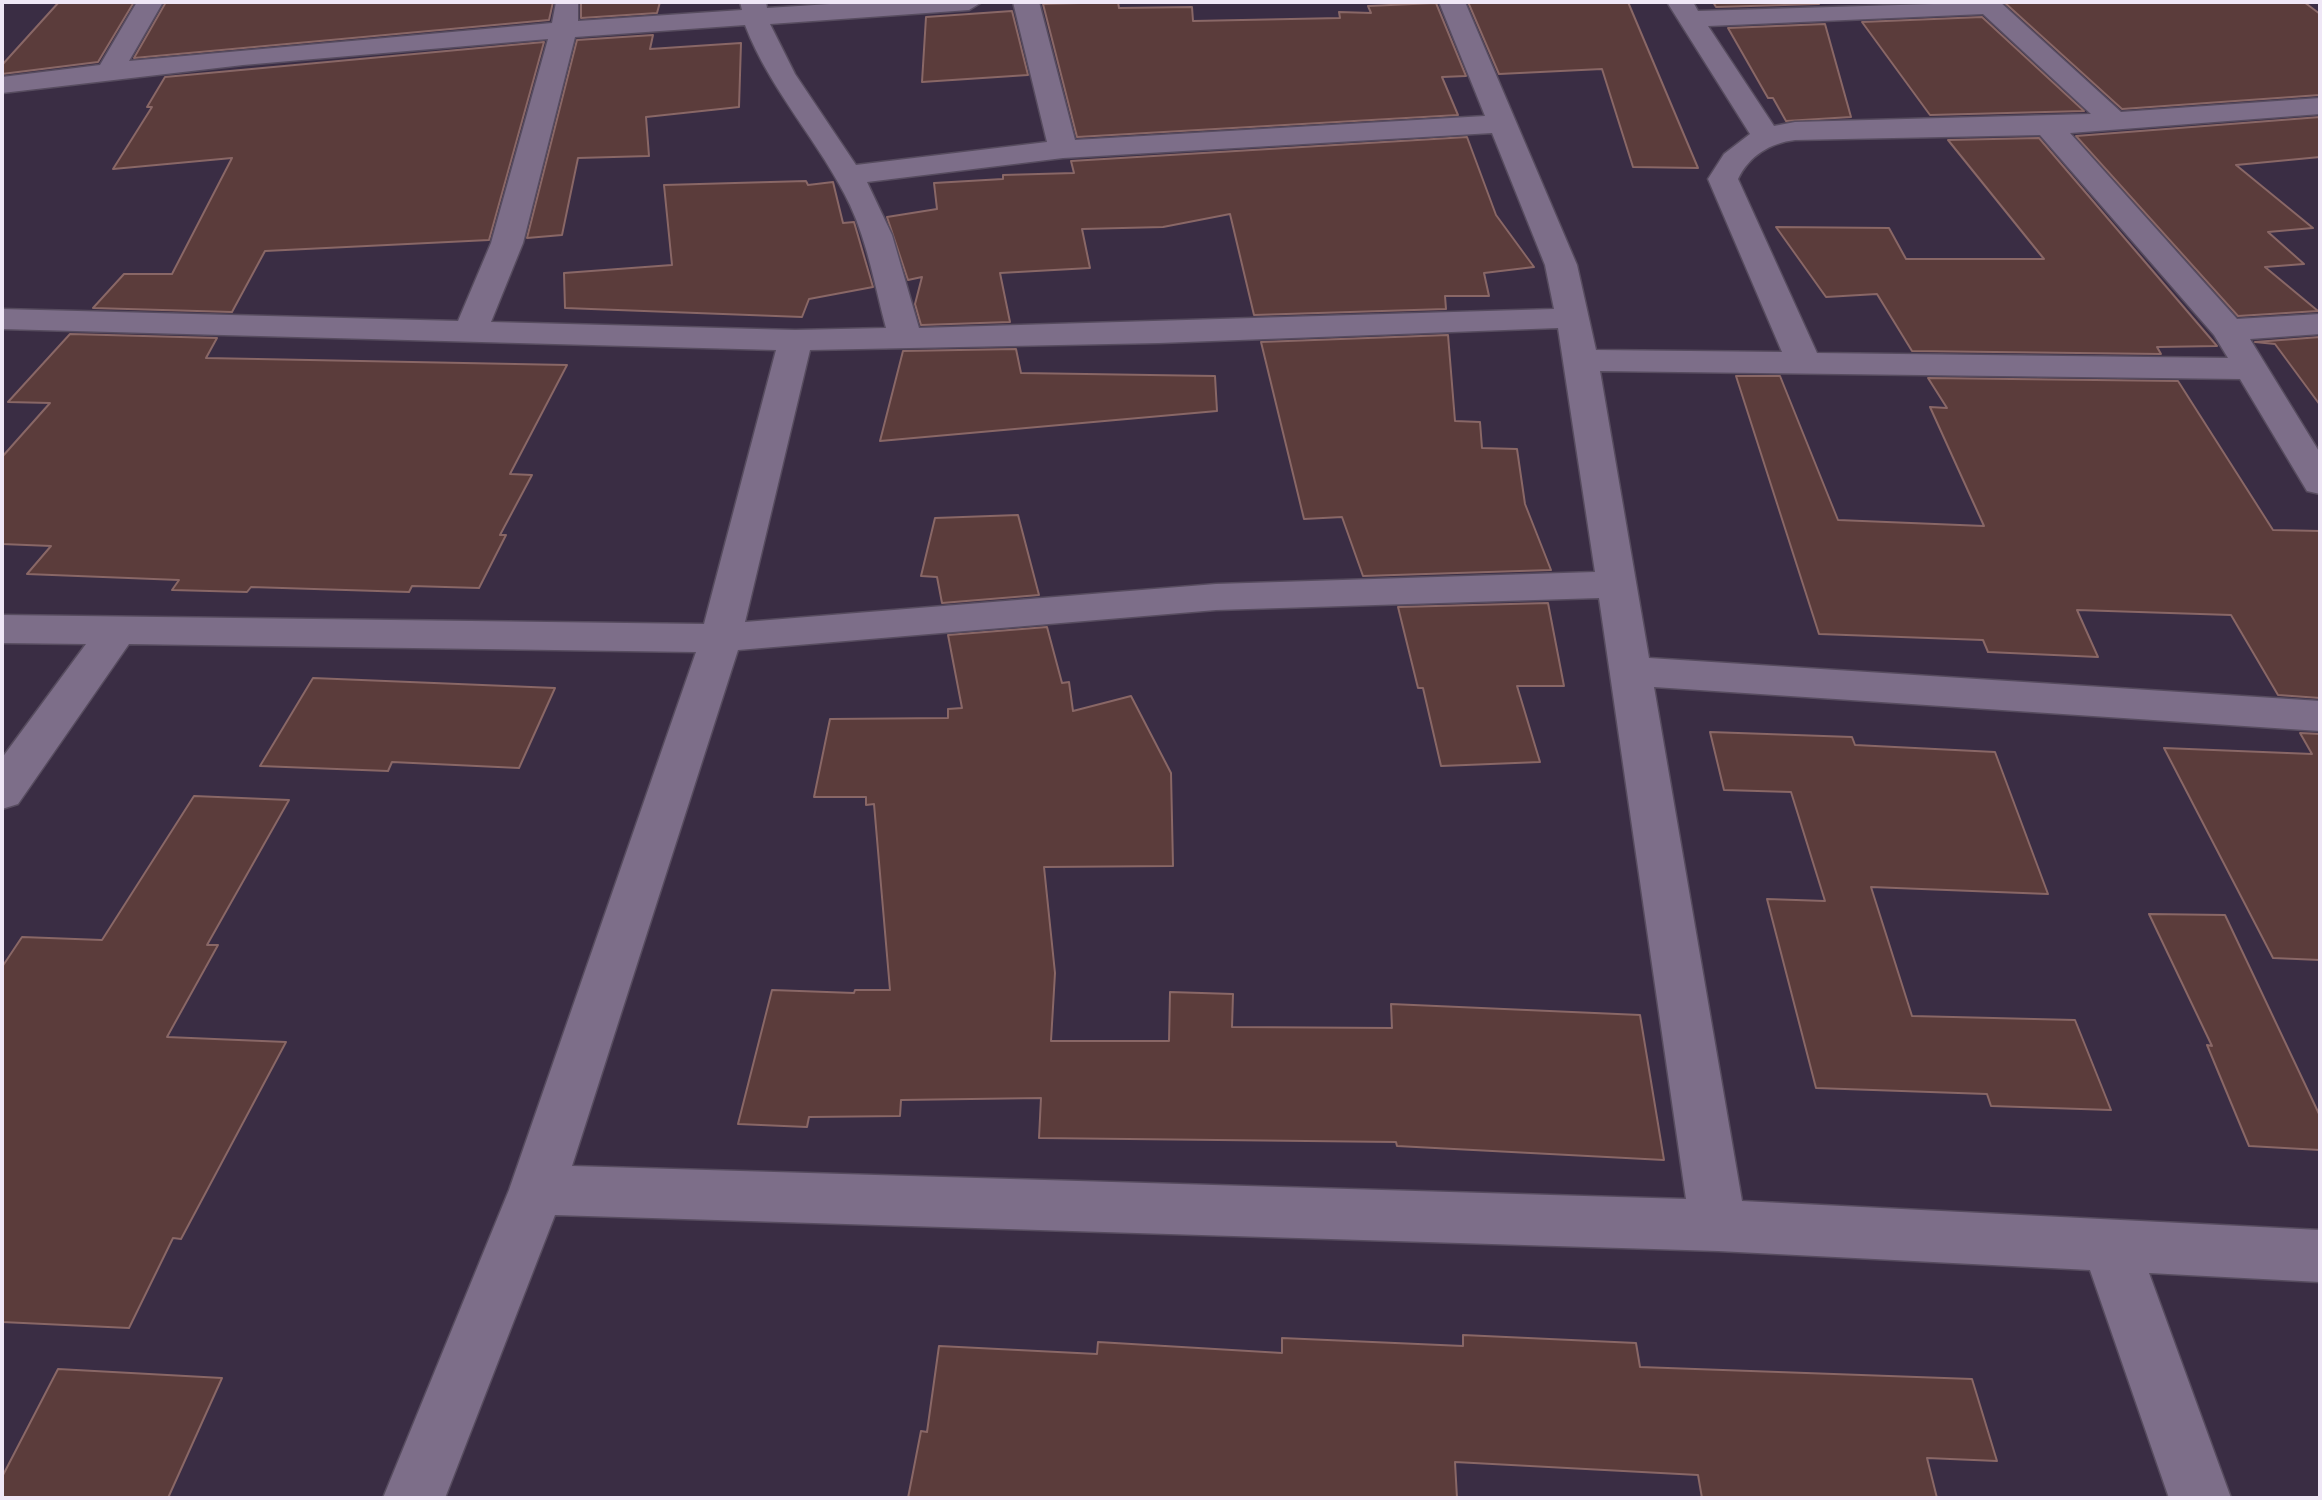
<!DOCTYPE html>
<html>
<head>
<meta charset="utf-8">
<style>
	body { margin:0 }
	#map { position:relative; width:2322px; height:1500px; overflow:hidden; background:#3a2d44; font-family:Figtree,sans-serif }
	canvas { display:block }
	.frame { position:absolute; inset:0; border:4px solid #efe7f6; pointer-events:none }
</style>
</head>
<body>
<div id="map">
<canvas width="2322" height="1500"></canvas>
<div class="frame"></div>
</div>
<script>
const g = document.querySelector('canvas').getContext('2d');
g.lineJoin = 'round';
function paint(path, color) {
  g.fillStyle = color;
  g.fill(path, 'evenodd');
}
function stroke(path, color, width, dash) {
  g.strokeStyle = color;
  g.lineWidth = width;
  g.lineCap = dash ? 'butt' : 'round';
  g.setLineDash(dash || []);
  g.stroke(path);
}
const building = new Path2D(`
	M 59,2 L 134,2 L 98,62 L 2,74 L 2,65 Z
	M 166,2 L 553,2 L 549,20 L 134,58 Z
	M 581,2 L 660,2 L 657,13 L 581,18 Z
	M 1118,2 L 1119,8 L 1192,7 L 1193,21 L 1340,18 L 1339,12 L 1371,13 L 1368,6 L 1436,3 L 1466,76 L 1442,77 L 1458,115 L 1077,137 L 1043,4 Z
	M 1468,2 L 1628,2 L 1698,168 L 1633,167 L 1602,69 L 1499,74 Z
	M 1713,2 L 1818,2 L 1819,4 L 1716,7 Z
	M 2004,2 L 2304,2 L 2320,14 L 2320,95 L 2122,109 Z
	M 1012,11 L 1028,75 L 922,82 L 926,17 Z
	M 1982,17 L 2084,111 L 1930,115 L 1862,22 Z
	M 1825,24 L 1851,117 L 1786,121 L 1773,98 L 1768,98 L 1728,28 Z
	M 653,35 L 650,49 L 741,43 L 739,107 L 646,117 L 649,156 L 578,158 L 562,235 L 527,238 L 577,40 Z
	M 544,42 L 489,240 L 265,251 L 232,312 L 93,308 L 124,274 L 172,274 L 232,158 L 113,169 L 152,107 L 147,107 L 165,77 Z
	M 2320,117 L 2320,157 L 2236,165 L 2313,228 L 2268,232 L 2304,264 L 2265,267 L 2318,311 L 2238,316 L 2076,136 Z
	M 1467,137 L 1496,215 L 1534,267 L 1484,273 L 1489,296 L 1445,296 L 1446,309 L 1254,315 L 1230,214 L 1163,227 L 1082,229 L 1090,268 L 1000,273 L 1010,322 L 921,325 L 915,304 L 922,277 L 908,280 L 887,217 L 937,209 L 934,183 L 1003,179 L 1003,175 L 1074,173 L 1071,161 Z
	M 2039,138 L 2217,346 L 2157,347 L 2161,354 L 1912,351 L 1877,294 L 1826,297 L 1776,227 L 1889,228 L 1906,259 L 2044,259 L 1948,140 Z
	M 806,181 L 808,185 L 833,182 L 843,223 L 854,222 L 873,287 L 809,299 L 802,317 L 565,308 L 564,273 L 672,265 L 664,185 Z
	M 70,334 L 217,338 L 206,358 L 567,365 L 510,474 L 532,475 L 500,535 L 506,535 L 479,588 L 412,586 L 409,592 L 251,587 L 247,592 L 172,590 L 179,580 L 27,574 L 51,546 L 2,544 L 2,457 L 50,403 L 8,402 Z
	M 1448,335 L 1455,421 L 1480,422 L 1482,448 L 1517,449 L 1525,504 L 1551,570 L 1363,576 L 1342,517 L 1304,519 L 1261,342 Z
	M 2320,337 L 2320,405 L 2275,344 L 2255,342 Z
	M 1016,349 L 1021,373 L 1215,376 L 1217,411 L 880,441 L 903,351 Z
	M 1736,376 L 1780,376 L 1838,520 L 1984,526 L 1930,407 L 1947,408 L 1928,378 L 2178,381 L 2273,530 L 2320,531 L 2320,698 L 2278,695 L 2231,615 L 2077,610 L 2098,657 L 1988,652 L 1983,640 L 1819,634 Z
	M 1018,515 L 1039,595 L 942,603 L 937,577 L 921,576 L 935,518 Z
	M 1548,603 L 1564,686 L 1517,686 L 1540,762 L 1441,766 L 1423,688 L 1418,688 L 1398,607 Z
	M 1047,627 L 1062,683 L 1069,682 L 1073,711 L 1131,696 L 1171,773 L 1173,866 L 1044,867 L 1055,973 L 1051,1041 L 1169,1041 L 1170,992 L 1233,994 L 1232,1027 L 1392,1028 L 1391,1004 L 1640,1015 L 1664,1160 L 1397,1146 L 1396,1142 L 1039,1138 L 1041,1098 L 901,1100 L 900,1116 L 809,1117 L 807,1127 L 738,1124 L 772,990 L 854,993 L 855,990 L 890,990 L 874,804 L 866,805 L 866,797 L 814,797 L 830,719 L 948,718 L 948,709 L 962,708 L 948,635 Z
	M 313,678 L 555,688 L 519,768 L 392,762 L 388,771 L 260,766 Z
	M 1710,732 L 1852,737 L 1855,745 L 1995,752 L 2048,894 L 1871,887 L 1912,1016 L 2075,1020 L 2111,1110 L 1991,1106 L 1987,1094 L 1816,1088 L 1767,899 L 1825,901 L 1791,792 L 1724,790 Z
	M 2300,733 L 2320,734 L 2320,960 L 2273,958 L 2164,748 L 2312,754 Z
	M 194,796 L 289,800 L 207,945 L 218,945 L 167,1037 L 286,1042 L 181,1239 L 173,1238 L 129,1328 L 2,1322 L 2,967 L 22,937 L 102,940 Z
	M 2149,914 L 2225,915 L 2320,1116 L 2320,1150 L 2249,1146 L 2207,1045 L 2212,1046 Z
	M 1463,1335 L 1636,1343 L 1640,1367 L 1972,1379 L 1997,1461 L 1927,1458 L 1937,1498 L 1702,1498 L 1698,1475 L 1455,1462 L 1457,1498 L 908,1498 L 921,1431 L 927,1432 L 939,1346 L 1097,1354 L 1098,1342 L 1282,1353 L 1282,1338 L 1463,1346 Z
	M 58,1369 L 222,1378 L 168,1498 L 2,1498 L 2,1477 Z`);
paint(building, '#5b3c3b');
stroke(building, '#896766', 2);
const minor = new Path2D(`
	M 137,2 L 163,2 L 129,61 L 552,23 L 556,2 L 578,2 L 578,21 L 742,10 L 740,2 L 766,2 L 767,8 L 862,2 L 982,2 L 969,10 L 770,24 L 795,74 L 856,165 L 1047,142 L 1013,2 L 1039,2 L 1075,140 L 1485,116 L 1439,2 L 1465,2 L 1577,265 L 1596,350 L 1782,352 L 1708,179 L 1724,154 L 1750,134 L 1667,2 L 1693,2 L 1698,11 L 2000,2 L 2121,112 L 2320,98 L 2320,114 L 2070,133 L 2237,319 L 2320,314 L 2320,334 L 2250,339 L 2320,453 L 2320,494 L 2307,491 L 2240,379 L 1600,371 L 1649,658 L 2320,701 L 2320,731 L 1654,687 L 1742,1201 L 2320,1230 L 2320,1282 L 2149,1273 L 2231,1498 L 2169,1498 L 2090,1270 L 1718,1251 L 555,1215 L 445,1498 L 383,1498 L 509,1190 L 696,652 L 129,644 L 18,804 L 2,809 L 2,758 L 86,644 L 2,643 L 2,615 L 704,624 L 776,350 L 2,329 L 2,309 L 458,321 L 491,243 L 548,39 L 243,65 L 2,93 L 2,77 L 100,65 ZM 1983,14 L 2091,114 L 1795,122 L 1774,126 L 1708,26 ZM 745,25 C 770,91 820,142 850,205 C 868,244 875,287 886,328 L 795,330 L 491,322 L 523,243 L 575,37 ZM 1492,133 L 1545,265 L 1554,309 L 919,328 L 892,235 L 867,182 L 1063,158 ZM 2040,135 L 2214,335 L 2228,358 L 1817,353 L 1738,179 C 1749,156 1770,143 1795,140 ZM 1558,328 L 1595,572 L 1216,584 L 745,622 L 810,350 L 1159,343 ZM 1599,598 L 1686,1199 L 572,1166 L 738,650 L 1216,610 Z`);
stroke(minor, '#574c5f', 3);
paint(minor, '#7d6e89');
</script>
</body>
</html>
